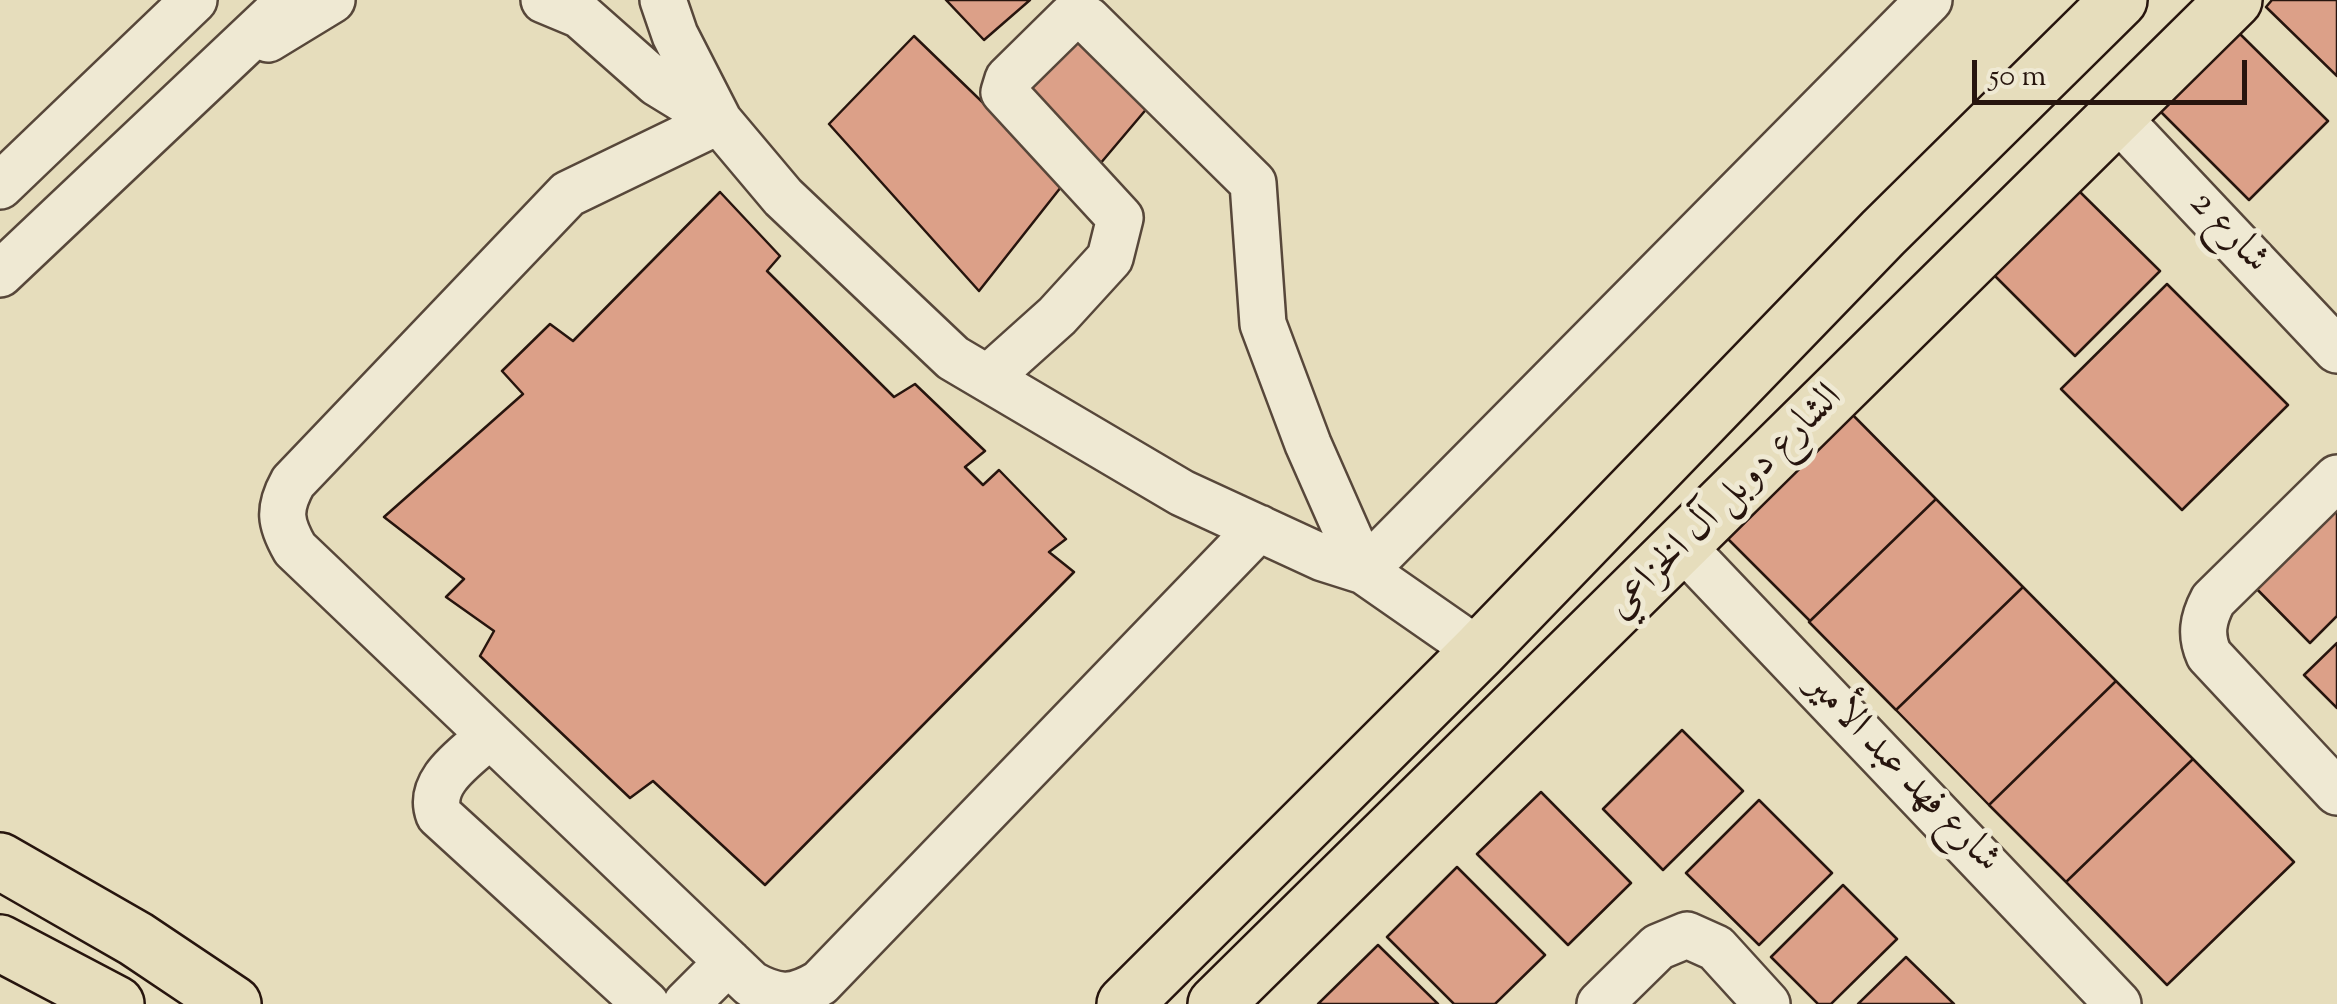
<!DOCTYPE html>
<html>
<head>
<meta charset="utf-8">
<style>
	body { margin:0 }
	#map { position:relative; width:2337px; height:1004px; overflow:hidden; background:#e6ddbc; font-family:"Sorts Mill Goudy",serif }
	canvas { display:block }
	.scale { position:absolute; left:1972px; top:60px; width:275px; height:45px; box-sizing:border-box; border:5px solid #27150e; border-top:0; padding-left:12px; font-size:30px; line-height:35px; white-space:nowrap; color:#27150e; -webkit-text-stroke:8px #efe9d3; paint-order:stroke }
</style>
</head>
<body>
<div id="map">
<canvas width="2337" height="1004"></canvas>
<div class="scale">50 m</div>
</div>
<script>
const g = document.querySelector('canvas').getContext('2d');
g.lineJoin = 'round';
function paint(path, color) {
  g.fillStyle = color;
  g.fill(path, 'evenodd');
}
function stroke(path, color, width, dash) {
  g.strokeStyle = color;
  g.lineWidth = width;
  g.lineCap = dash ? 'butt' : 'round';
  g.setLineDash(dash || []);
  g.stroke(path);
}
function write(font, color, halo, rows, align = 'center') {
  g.font = font + ' "Sorts Mill Goudy",Amiri,serif';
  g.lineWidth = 10;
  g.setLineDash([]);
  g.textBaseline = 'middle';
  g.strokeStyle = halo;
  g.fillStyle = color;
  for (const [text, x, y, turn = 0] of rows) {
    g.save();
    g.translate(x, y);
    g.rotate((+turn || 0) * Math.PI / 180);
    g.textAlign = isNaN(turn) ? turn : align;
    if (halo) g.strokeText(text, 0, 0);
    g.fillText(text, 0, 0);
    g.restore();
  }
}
const building = new Path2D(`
	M 946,0 L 1030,0 L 984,40 Z
	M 2272,0 L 2337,0 L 2337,76 L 2266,7 Z
	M 2239,33 L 2328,121 L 2249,200 L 2160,111 Z
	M 1070,34 L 1149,106 L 1094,171 L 1017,89 Z
	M 914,36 L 1065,182 L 979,291 L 829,124 Z
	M 2078,190 L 2160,271 L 2075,356 L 1993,274 Z
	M 720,192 L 780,256 L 767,271 L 894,397 L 915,384 L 985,451 L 965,467 L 983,485 L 999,470 L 1066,539 L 1049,552 L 1074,572 L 765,885 L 653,781 L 630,798 L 480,656 L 494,631 L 446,597 L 464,579 L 384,517 L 523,394 L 502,371 L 550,324 L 573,341 Z
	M 2167,284 L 2288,405 L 2182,510 L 2061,389 Z
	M 1842,404 L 1936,499 L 1810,621 L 1716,527 Z
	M 2337,495 L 2337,616 L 2310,643 L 2243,575 Z
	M 1936,499 L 2023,587 L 1896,710 L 1809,622 Z
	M 2023,587 L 2116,681 L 1989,805 L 1896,710 Z
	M 2337,643 L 2337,708 L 2304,675 Z
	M 2116,681 L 2193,759 L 2066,882 L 1989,805 Z
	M 1682,730 L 1743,791 L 1663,870 L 1603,809 Z
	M 2193,759 L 2294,862 L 2167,985 L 2066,882 Z
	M 1541,792 L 1631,883 L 1568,945 L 1477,854 Z
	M 1759,800 L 1832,873 L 1759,945 L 1686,873 Z
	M 1457,867 L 1545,955 L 1495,1004 L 1454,1004 L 1387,937 Z
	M 1843,885 L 1897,939 L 1831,1004 L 1818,1004 L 1771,957 Z
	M 1378,945 L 1438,1004 L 1318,1004 Z
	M 1906,957 L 1954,1004 L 1858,1004 Z`);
paint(building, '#dca088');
stroke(building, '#27150e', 2.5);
const minor = new Path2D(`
	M 544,0 L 580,15 L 657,83 L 719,121
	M 663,0 L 675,35 L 719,121 L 783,197 L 953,358 L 1182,493 L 1323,558 L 1364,571 L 1479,651
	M 268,39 L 332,0
	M 2117,117 L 2337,350
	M 719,121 L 568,194 L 293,482 C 278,509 280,523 295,549 L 751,984 C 778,999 793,999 820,983 L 1259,528
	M 0,186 L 194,0
	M 0,274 L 290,0
	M 989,377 L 1057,316 L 1110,258 L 1120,218 L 1004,92 L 1008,79 L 1070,18 L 1088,20 L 1253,183 L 1263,324 L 1308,444 L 1364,571 L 1929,0
	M 2337,478 L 2213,600 C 2203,619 2200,635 2209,655 L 2337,792
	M 1683,547 L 2118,1004
	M 490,735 C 468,756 426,781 439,815 L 646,1004
	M 686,1004 L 728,962
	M 1600,1004 L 1658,947 L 1687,935 L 1716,948 L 1767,1004`);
const major = new Path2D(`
	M 0,861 L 136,939 L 233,1004
	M 0,943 L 116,1004
	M 1125,1004 L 1479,651 L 1883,233 L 2119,0
	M 1216,1004 L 2234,0`);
stroke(minor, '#57473a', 50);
stroke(major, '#27150e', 60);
stroke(minor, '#efe9d3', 45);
stroke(major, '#e6ddbc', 55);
write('40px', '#27150e', '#efe9d3', [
	["شارع 2",2227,234,47],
	["الشارع دوبل آل الخزاعي",1727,504,-45],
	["شارع فهد عبد الأمير",1901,775,46]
]);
</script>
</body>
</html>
